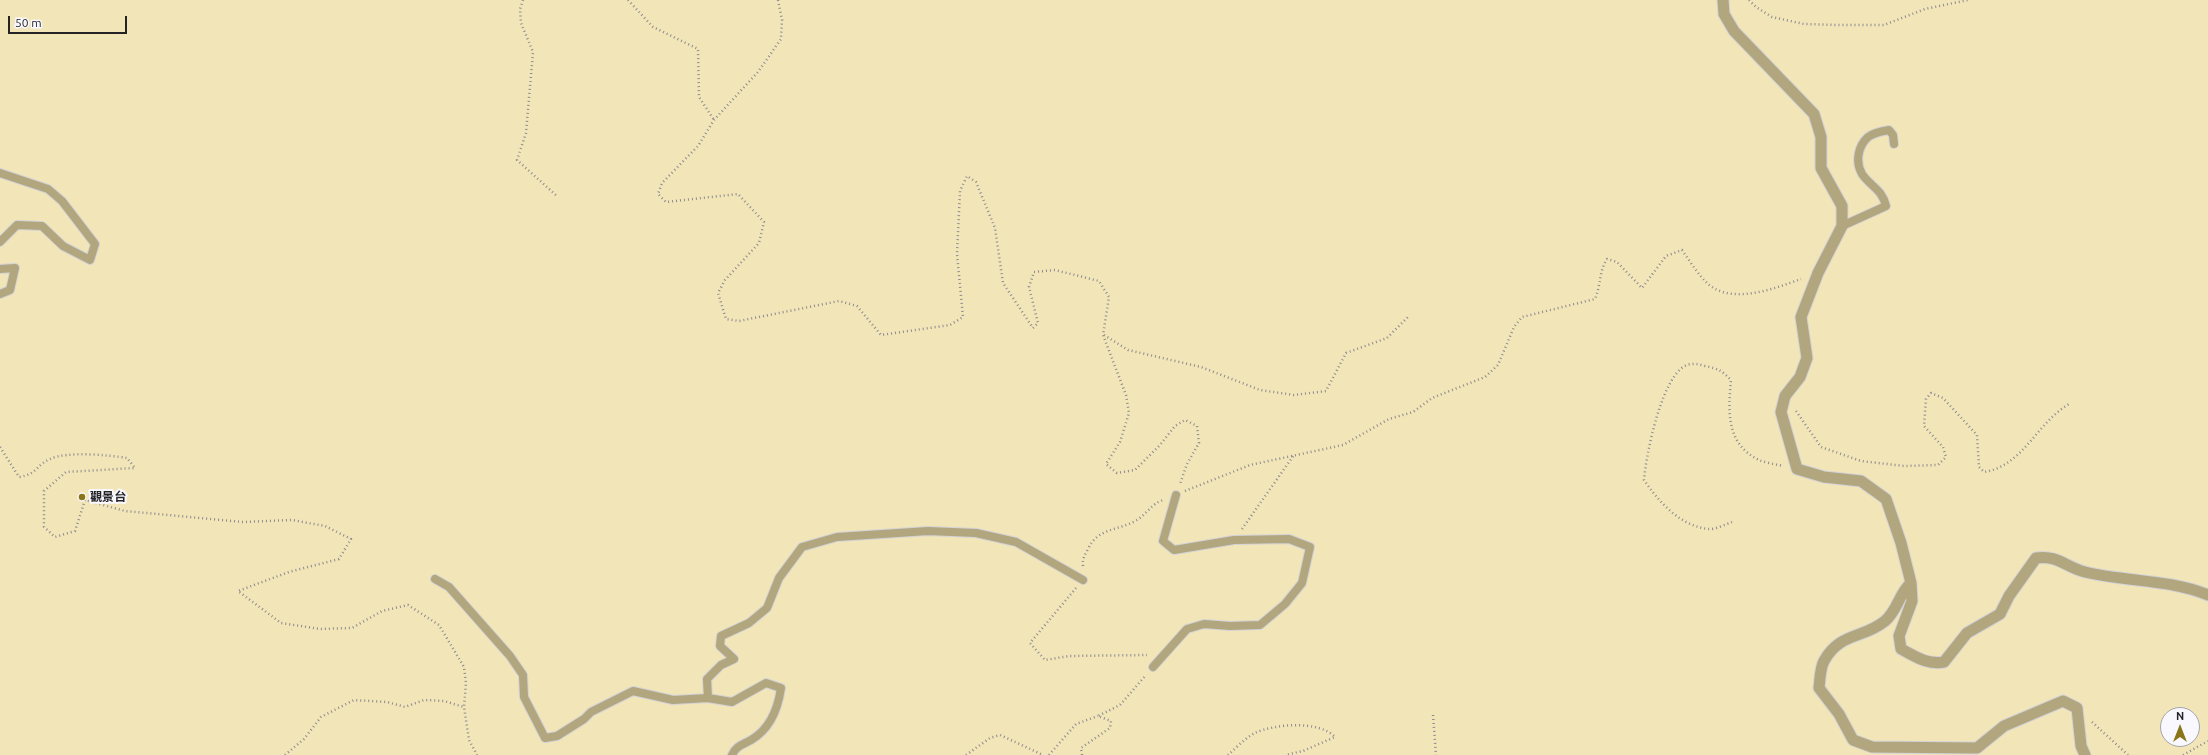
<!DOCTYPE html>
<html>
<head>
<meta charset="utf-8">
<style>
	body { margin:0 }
	#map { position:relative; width:2208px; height:755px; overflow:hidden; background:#f9f8ff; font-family:Ubuntu,sans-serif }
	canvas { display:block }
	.north { position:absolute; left:2160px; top:707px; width:40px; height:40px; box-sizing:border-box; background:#f9f8ff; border:1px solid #a4a3a8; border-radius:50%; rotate:0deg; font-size:11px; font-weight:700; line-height:16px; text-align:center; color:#242326 }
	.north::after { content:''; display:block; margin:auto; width:14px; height:18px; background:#8b7519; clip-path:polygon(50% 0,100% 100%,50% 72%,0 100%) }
	.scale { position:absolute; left:8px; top:16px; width:119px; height:18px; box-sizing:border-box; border:2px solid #242326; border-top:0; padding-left:5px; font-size:12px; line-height:14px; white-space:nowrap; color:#242326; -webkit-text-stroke:3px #f9f8ff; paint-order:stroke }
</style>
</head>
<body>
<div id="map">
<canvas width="2208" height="755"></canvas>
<div class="north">N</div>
<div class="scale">50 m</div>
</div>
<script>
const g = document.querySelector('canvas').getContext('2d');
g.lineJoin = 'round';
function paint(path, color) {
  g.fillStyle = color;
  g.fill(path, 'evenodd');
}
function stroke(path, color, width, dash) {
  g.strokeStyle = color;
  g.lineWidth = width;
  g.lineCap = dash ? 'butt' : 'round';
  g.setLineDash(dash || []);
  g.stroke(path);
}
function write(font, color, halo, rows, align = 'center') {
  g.font = font + ' Ubuntu,"Noto Sans TC",sans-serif';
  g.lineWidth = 4;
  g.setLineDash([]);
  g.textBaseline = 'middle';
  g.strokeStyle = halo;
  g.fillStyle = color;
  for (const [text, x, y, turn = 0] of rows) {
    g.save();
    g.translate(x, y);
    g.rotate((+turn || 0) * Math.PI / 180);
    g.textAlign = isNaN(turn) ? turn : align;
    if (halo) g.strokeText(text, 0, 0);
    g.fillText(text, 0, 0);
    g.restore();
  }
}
paint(new Path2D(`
	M 0,0 L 2208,0 L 2208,755 L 0,755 ZM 2168,715 L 2192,715 L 2192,739 L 2168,739 Z`), '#f2e5b7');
const service = new Path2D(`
	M 0,173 L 48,189 L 62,201 L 95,244 L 90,260 L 63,246 L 42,226 L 17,225 L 0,242
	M 1842,226 L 1886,206 C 1882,189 1871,187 1862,174 C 1855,162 1858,146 1868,137 C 1873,133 1883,131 1889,130 L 1893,135 L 1894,144
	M 0,269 L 15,268 L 10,290 L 0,294
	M 435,579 L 449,587 L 510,656 L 523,675 L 524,697 L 545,738 L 557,736 L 584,719 L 591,712 L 633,691 L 673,700 L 708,698 L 732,702 L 766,683 L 781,688 C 778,709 770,729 751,740 C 742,745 736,746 732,755
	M 1153,667 L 1187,629 L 1204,624 L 1230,626 L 1260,625 L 1285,604 L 1302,583 L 1310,547 L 1289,539 L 1234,540 L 1174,550 L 1163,541 L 1176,495
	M 708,698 L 707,679 L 721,665 L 734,659 L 720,646 L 721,636 L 749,623 L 767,608 L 779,578 L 802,547 L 837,537 L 928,531 L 976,533 L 1016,542 L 1083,580`);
const minor = new Path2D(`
	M 1723,0 L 1724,14 L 1734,31 L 1814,114 L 1821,137 L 1821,168 L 1842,206 L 1842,226 L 1818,273 L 1801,317 L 1807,358 L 1800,377 L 1785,396 L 1781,412 L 1797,469 L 1824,477 L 1861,481 L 1886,499 L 1901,543 L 1911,583 C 1899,593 1898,610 1885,621 C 1863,639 1840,632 1824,661 C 1820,668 1820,680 1819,688 L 1839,714 L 1853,740 L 1872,747 L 1977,748 L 2004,726 L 2063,701 L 2077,708 L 2081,746 L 2085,755
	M 1911,583 L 1912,601 L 1899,636 L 1901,649 C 1916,657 1927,665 1944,662 L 1967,633 L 2000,614 L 2009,596 L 2036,558 C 2059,555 2065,567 2085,572 C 2126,582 2169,579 2208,595`);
stroke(service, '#d3d2d8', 10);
stroke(minor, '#d3d2d8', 13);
stroke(new Path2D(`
	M 523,0 L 520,9 L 521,23 L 533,52 L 526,133 L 517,160 L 558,197
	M 628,0 L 653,27 L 698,49 L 699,97 L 714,120
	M 778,0 L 782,20 L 781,39 L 758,72 L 714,120 L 698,146 L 662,183 L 658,194 L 666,202 L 738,194 L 764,222 L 759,243 L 725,280 L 718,293 L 726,319 L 739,321 L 839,301 L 857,306 L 881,335 L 950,325 L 963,317 L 957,254 L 960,191 L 967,176 L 976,182 L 995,228 L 1003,283 L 1033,328 L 1038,323 L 1029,287 L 1034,272 L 1055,270 L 1099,281 L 1109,297 L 1103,335 L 1126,395 L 1129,413 L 1120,442 L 1106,464 L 1117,473 L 1135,470 L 1160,445 L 1175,426 L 1185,420 L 1197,426 L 1199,443 L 1187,464 L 1180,484
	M 1749,0 L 1756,7 L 1772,17 L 1804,24 L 1837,25 L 1884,25 L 1925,9 L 1968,0
	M 1104,335 L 1128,350 L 1201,367 L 1260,390 L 1294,395 L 1326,391 L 1346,353 L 1387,338 L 1408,317
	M 1796,411 L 1821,447 L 1861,461 L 1904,466 L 1938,465 L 1946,457 L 1943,447 L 1924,426 L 1926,399 L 1931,393 L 1943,398 L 1977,435 L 1979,467 L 1984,472 C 2024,466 2037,421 2071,403
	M 0,447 L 19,477 C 38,474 36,465 50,459 C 67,451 109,455 127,458 L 135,468 L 66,472 L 44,491 L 44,527 L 55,537 L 75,531 L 85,500 L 125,511 L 243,522 L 292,520 L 325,526 L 351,539 L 339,559 L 289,572 L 238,591 L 281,623 L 320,629 L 352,628 L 382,611 L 408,605 L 439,625 L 464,667 L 466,683 L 464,707 L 469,740 L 477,755
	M 1185,491 L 1250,465 L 1343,445 L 1389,419 L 1413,412 L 1432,398 L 1485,377 L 1498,365 L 1514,327 L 1522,317 L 1595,299 C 1601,285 1599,271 1607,259 L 1617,262 L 1642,288 L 1666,256 L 1682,250 C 1689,260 1696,271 1704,280 C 1728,307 1773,289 1801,279
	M 1732,522 C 1726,524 1715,530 1708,529 C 1679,525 1660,503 1644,480 C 1646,455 1662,374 1687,365 C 1693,363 1699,364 1705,366 C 1719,369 1721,370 1731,380 C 1728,412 1726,444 1759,460 C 1766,463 1775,464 1783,466
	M 1242,529 L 1294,455
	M 1083,566 C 1082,559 1085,555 1088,549 C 1098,527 1119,531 1137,520 C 1147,514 1151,504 1163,500
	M 1076,588 L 1030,643 L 1045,660 L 1069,656 L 1147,655
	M 1433,715 L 1436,755
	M 2092,722 L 2128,755
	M 285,755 L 304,739 L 321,717 L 354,700 L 387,702 L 405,707 L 424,700 L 444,701 L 464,707
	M 966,755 L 990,738 L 1000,735 L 1043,755
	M 1049,755 L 1076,724 L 1098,716
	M 1082,755 L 1081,748 L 1110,728 L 1111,721 L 1098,716 L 1120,705 L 1146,675
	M 1228,755 C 1236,748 1245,738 1255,733 C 1274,724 1319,720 1335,737 L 1303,751 L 1285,755
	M 2183,755 L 2208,741`), '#8c8b90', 2.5, [1, 3]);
stroke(service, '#b1a67d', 8);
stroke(minor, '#b1a67d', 11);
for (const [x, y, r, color] of [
	[82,497,4,"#8b7519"]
]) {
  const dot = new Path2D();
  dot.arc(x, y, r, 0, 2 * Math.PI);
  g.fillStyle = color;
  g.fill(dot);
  stroke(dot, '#f9f8ff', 1.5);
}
write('bold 12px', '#242326', '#f9f8ff', [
	["觀景台",90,497]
], 'left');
</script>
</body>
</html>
